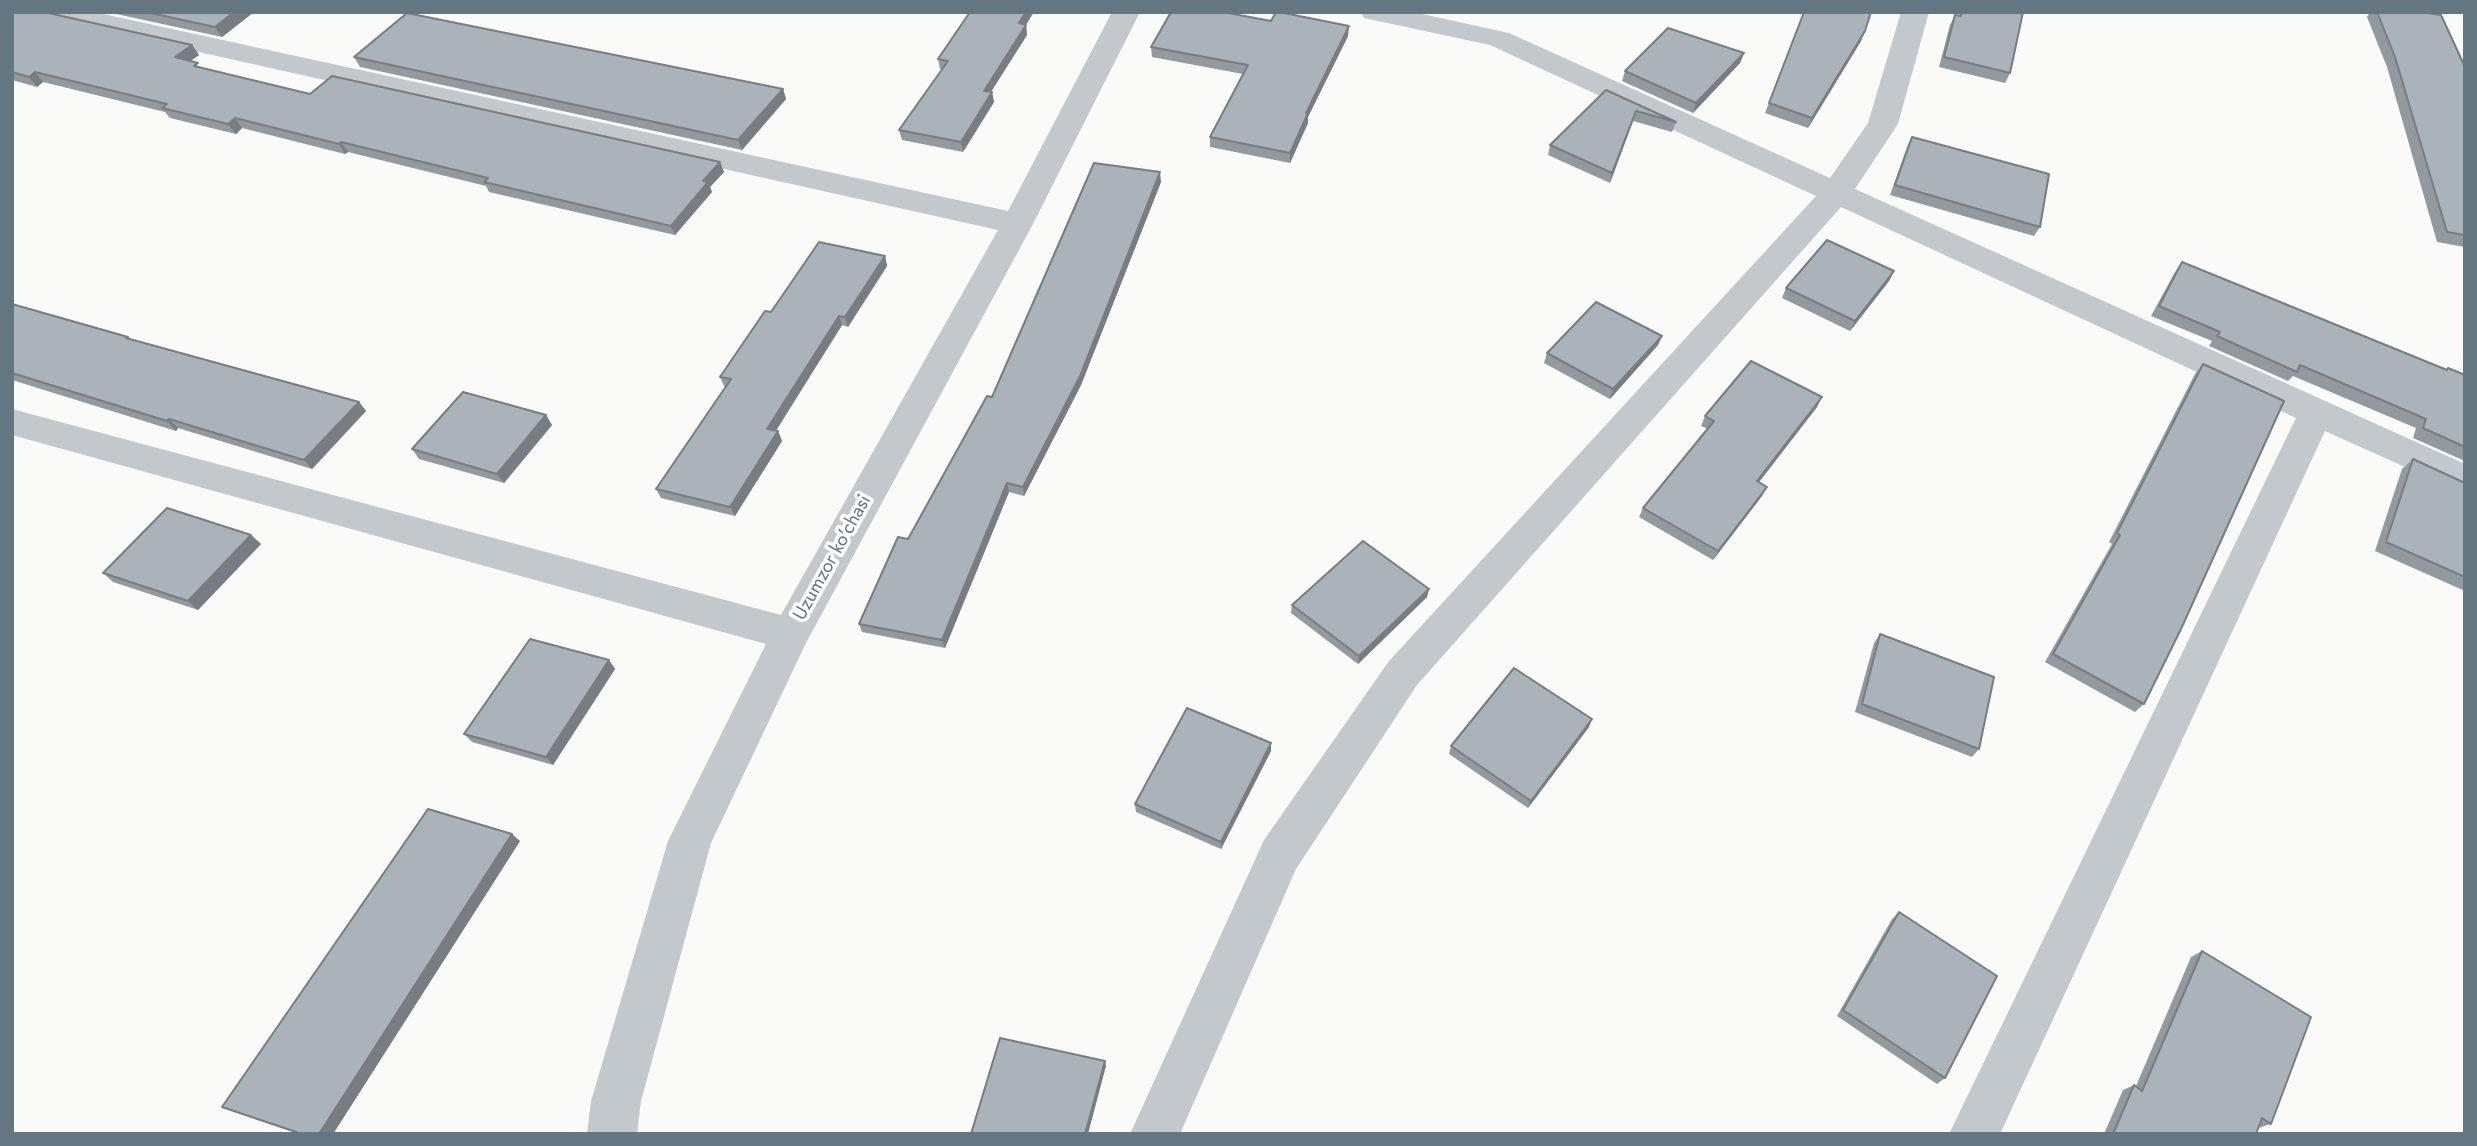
<!DOCTYPE html>
<html>
<head>
<meta charset="utf-8">
<style>
	body { margin:0 }
	#map { position:relative; width:2477px; height:1146px; overflow:hidden; background:#fafaf8; font-family:Jost,sans-serif }
	canvas { display:block }
	.frame { position:absolute; inset:0; border:14px solid #657683; pointer-events:none }
</style>
</head>
<body>
<div id="map">
<canvas width="2477" height="1146"></canvas>
<div class="frame"></div>
</div>
<script>
const g = document.querySelector('canvas').getContext('2d');
g.lineJoin = 'round';
function paint(path, color) {
  g.fillStyle = color;
  g.fill(path, 'evenodd');
}
function stroke(path, color, width, dash) {
  g.strokeStyle = color;
  g.lineWidth = width;
  g.lineCap = dash ? 'butt' : 'round';
  g.setLineDash(dash || []);
  g.stroke(path);
}
function write(font, color, halo, rows, align = 'center') {
  g.font = font + ' Jost,sans-serif';
  g.lineWidth = 7;
  g.setLineDash([]);
  g.textBaseline = 'middle';
  g.strokeStyle = halo;
  g.fillStyle = color;
  for (const [text, x, y, turn = 0] of rows) {
    g.save();
    g.translate(x, y);
    g.rotate((+turn || 0) * Math.PI / 180);
    g.textAlign = isNaN(turn) ? turn : align;
    if (halo) g.strokeText(text, 0, 0);
    g.fillText(text, 0, 0);
    g.restore();
  }
}
paint(new Path2D(`
	M 42,12 L 94,12 L 1008,211 L 1112,12 L 1140,12 L 1033,224 L 806,643 L 711,843 L 641,1101 L 637,1134 L 587,1134 L 591,1101 L 668,841 L 766,644 L 12,435 L 12,409 L 781,615 L 998,230 L 55,20 L 45,18 Z
	M 1361,12 L 1413,12 L 1509,33 L 1830,178 L 1868,123 L 1901,12 L 1929,12 L 1898,124 L 1855,189 L 2465,464 L 2465,494 L 2325,431 L 2000,1134 L 1949,1134 L 2296,418 L 1841,207 L 1417,685 L 1296,869 L 1180,1134 L 1130,1134 L 1264,840 L 1389,661 L 1816,196 L 1490,45 L 1364,18 Z`), '#c3c8cc');
paint(new Path2D(`
	M 12,12 L 192,45 L 199,55 L 190,61 L 201,68 L 310,94 L 720,162 L 724,172 L 710,187 L 712,192 L 675,235 L 489,192 L 486,186 L 348,152 L 345,154 L 242,128 L 236,134 L 170,118 L 165,112 L 43,82 L 37,87 L 12,80 Z
	M 107,12 L 254,12 L 222,37 Z
	M 1804,12 L 1861,41 L 1808,128 L 1765,113 Z
	M 1960,12 L 2023,12 L 2010,73 L 2005,83 L 1939,67 L 1950,25 L 1955,15 L 1959,16 Z
	M 2370,12 L 2421,12 L 2465,67 L 2465,247 L 2437,242 L 2387,67 L 2367,17 Z
	M 1026,25 L 1027,35 L 991,92 L 992,92 L 994,102 L 963,152 L 902,140 L 899,130 L 942,69 L 940,69 L 938,59 Z
	M 1348,36 L 1308,117 L 1308,123 L 1290,163 L 1210,147 L 1210,137 L 1243,74 L 1152,57 L 1151,47 Z
	M 1744,53 L 1740,63 L 1693,113 L 1622,81 L 1625,71 Z
	M 354,57 L 783,89 L 786,99 L 742,150 L 360,67 Z
	M 1606,90 L 1676,122 L 1672,132 L 1633,121 L 1610,183 L 1548,155 L 1550,145 Z
	M 1912,137 L 2040,227 L 2034,236 L 1890,195 L 1907,147 Z
	M 1161,182 L 1081,385 L 1024,496 L 1009,492 L 945,648 L 862,632 L 859,624 L 992,397 Z
	M 885,256 L 887,266 L 848,327 L 842,325 L 776,431 L 778,431 L 782,441 L 735,516 L 661,498 L 656,489 L 726,387 L 724,386 L 720,377 L 771,312 Z
	M 2182,262 L 2446,370 L 2448,368 L 2465,375 L 2465,461 L 2413,438 L 2416,428 L 2293,376 L 2288,381 L 2209,346 L 2212,341 L 2151,316 L 2175,272 Z
	M 1894,271 L 1889,281 L 1850,331 L 1782,298 L 1786,288 Z
	M 12,304 L 128,337 L 131,340 L 359,402 L 366,411 L 312,469 L 178,428 L 176,431 L 12,380 Z
	M 1662,336 L 1658,345 L 1610,399 L 1544,363 L 1547,353 Z
	M 2203,364 L 2144,704 L 2135,712 L 2045,662 L 2112,544 L 2109,542 L 2195,374 Z
	M 1817,407 L 1759,482 L 1767,487 L 1762,496 L 1713,560 L 1639,517 L 1643,508 L 1708,429 L 1701,426 L 1705,416 Z
	M 546,415 L 552,425 L 504,483 L 419,459 L 412,449 Z
	M 2413,459 L 2465,483 L 2465,591 L 2375,551 L 2402,469 Z
	M 251,535 L 261,544 L 198,610 L 113,582 L 103,573 Z
	M 1429,589 L 1427,597 L 1358,664 L 1291,613 L 1292,605 Z
	M 1880,634 L 1979,749 L 1972,757 L 1855,712 L 1874,643 Z
	M 609,660 L 615,669 L 553,765 L 472,742 L 464,734 Z
	M 1589,727 L 1528,808 L 1449,754 L 1451,746 Z
	M 1271,743 L 1271,751 L 1221,849 L 1136,812 L 1135,804 Z
	M 520,841 L 333,1134 L 299,1134 L 222,1107 Z
	M 1899,912 L 1945,1078 L 1937,1084 L 1837,1016 L 1892,919 Z
	M 2202,951 L 2271,1124 L 2258,1128 L 2256,1134 L 2104,1134 L 2123,1090 L 2134,1085 L 2136,1086 L 2191,957 Z`), '#929a9f');
paint(new Path2D(`
	M 234,12 L 254,12 L 222,37 L 215,27 Z
	M 1026,12 L 1034,12 L 1026,25 L 1027,35 L 985,101 L 984,91 L 1019,23 Z
	M 1349,26 L 1348,36 L 1308,117 L 1308,123 L 1290,163 L 1290,153 L 1306,113 Z
	M 1865,31 L 1861,41 L 1808,128 L 1812,118 Z
	M 192,45 L 199,55 L 182,67 L 175,57 Z
	M 1744,53 L 1740,63 L 1693,113 L 1696,103 Z
	M 35,72 L 43,82 L 37,87 L 29,77 Z
	M 783,89 L 786,99 L 742,150 L 738,140 Z
	M 992,92 L 994,102 L 963,152 L 961,142 Z
	M 1636,111 L 1633,121 L 1610,183 L 1612,173 Z
	M 235,118 L 242,128 L 236,134 L 228,124 Z
	M 341,142 L 348,152 L 345,154 L 339,144 Z
	M 720,162 L 724,172 L 710,187 L 712,192 L 675,235 L 671,226 L 703,181 Z
	M 1160,172 L 1161,182 L 1081,385 L 1024,496 L 1023,487 Z
	M 885,256 L 887,266 L 848,327 L 845,317 Z
	M 1894,271 L 1889,281 L 1850,331 L 1855,321 Z
	M 839,316 L 842,325 L 771,438 L 767,429 Z
	M 1662,336 L 1658,345 L 1610,399 L 1613,389 Z
	M 1822,397 L 1817,407 L 1752,491 L 1757,481 Z
	M 359,402 L 366,411 L 312,469 L 304,460 Z
	M 546,415 L 552,425 L 504,483 L 497,474 Z
	M 169,419 L 178,428 L 176,431 L 167,421 Z
	M 778,431 L 782,441 L 735,516 L 730,507 Z
	M 1007,483 L 1009,492 L 945,648 L 942,640 Z
	M 1767,487 L 1762,496 L 1713,560 L 1718,551 Z
	M 251,535 L 261,544 L 198,610 L 188,601 Z
	M 1429,589 L 1427,597 L 1358,664 L 1359,656 Z
	M 609,660 L 615,669 L 553,765 L 546,757 Z
	M 1592,719 L 1589,727 L 1528,808 L 1531,801 Z
	M 1271,743 L 1271,751 L 1221,849 L 1221,842 Z
	M 512,834 L 520,841 L 333,1134 L 319,1134 Z
	M 1105,1061 L 1106,1066 L 1088,1134 L 1085,1134 Z`), '#777d82');
const building = new Path2D(`
	M 12,12 L 44,12 L 192,45 L 175,57 L 198,63 L 194,66 L 310,94 L 332,76 L 720,162 L 703,181 L 708,182 L 671,226 L 484,182 L 488,178 L 341,142 L 339,144 L 235,118 L 228,124 L 162,108 L 167,104 L 35,72 L 29,77 L 12,72 Z
	M 146,12 L 234,12 L 215,27 Z
	M 970,12 L 1026,12 L 1019,23 L 1026,25 L 984,91 L 992,92 L 961,142 L 899,130 L 948,61 L 938,59 Z
	M 1171,12 L 1223,12 L 1271,21 L 1276,12 L 1279,12 L 1349,26 L 1306,113 L 1308,113 L 1290,153 L 1210,137 L 1248,65 L 1151,47 Z
	M 1804,12 L 1871,12 L 1865,31 L 1812,118 L 1769,103 Z
	M 1962,12 L 2023,12 L 2010,73 L 1944,57 L 1955,15 L 1961,16 Z
	M 2377,12 L 2421,12 L 2441,15 L 2465,67 L 2465,235 L 2447,232 L 2395,57 Z
	M 407,13 L 783,89 L 738,140 L 354,57 Z
	M 1668,28 L 1744,53 L 1696,103 L 1625,71 Z
	M 1606,90 L 1676,122 L 1636,111 L 1612,173 L 1550,145 Z
	M 1912,137 L 2049,174 L 2040,227 L 1895,185 Z
	M 1094,163 L 1160,172 L 1080,376 L 1023,487 L 1007,483 L 942,640 L 859,624 L 898,537 L 908,539 L 987,396 L 992,397 Z
	M 1827,240 L 1894,271 L 1855,321 L 1786,288 Z
	M 819,242 L 885,256 L 845,317 L 839,316 L 767,429 L 778,431 L 730,507 L 656,489 L 731,379 L 720,377 L 765,311 L 771,312 Z
	M 2182,262 L 2447,370 L 2448,368 L 2465,375 L 2465,447 L 2423,428 L 2426,419 L 2300,365 L 2297,372 L 2217,336 L 2220,332 L 2159,306 Z
	M 1596,302 L 1662,336 L 1613,389 L 1547,353 Z
	M 12,304 L 128,337 L 126,338 L 359,402 L 304,460 L 169,419 L 167,421 L 12,373 Z
	M 1751,361 L 1822,397 L 1757,481 L 1767,487 L 1718,551 L 1643,508 L 1714,421 L 1705,416 Z
	M 2203,364 L 2284,401 L 2181,629 L 2144,704 L 2053,654 L 2120,535 L 2117,533 Z
	M 463,392 L 546,415 L 497,474 L 412,449 Z
	M 2413,459 L 2465,483 L 2465,577 L 2386,542 Z
	M 167,508 L 251,535 L 188,601 L 103,573 Z
	M 1363,541 L 1429,589 L 1359,656 L 1292,605 Z
	M 1880,634 L 1994,677 L 1979,749 L 1862,704 Z
	M 530,639 L 609,660 L 546,757 L 464,734 Z
	M 1514,668 L 1592,719 L 1531,801 L 1451,746 Z
	M 1187,708 L 1271,743 L 1221,842 L 1135,804 Z
	M 428,809 L 512,834 L 319,1134 L 302,1134 L 222,1107 Z
	M 1899,912 L 1997,976 L 1945,1078 L 1843,1010 Z
	M 2202,951 L 2311,1017 L 2271,1124 L 2262,1118 L 2256,1134 L 2113,1134 L 2134,1085 L 2142,1091 Z
	M 1000,1038 L 1105,1061 L 1085,1134 L 971,1134 Z`);
paint(building, '#aab3b9');
stroke(building, '#777d82', 2);
write('19px', '#657683', '#fff', [
	["Uzumzor ko'chasi",833,558,-61]
]);
</script>
</body>
</html>
